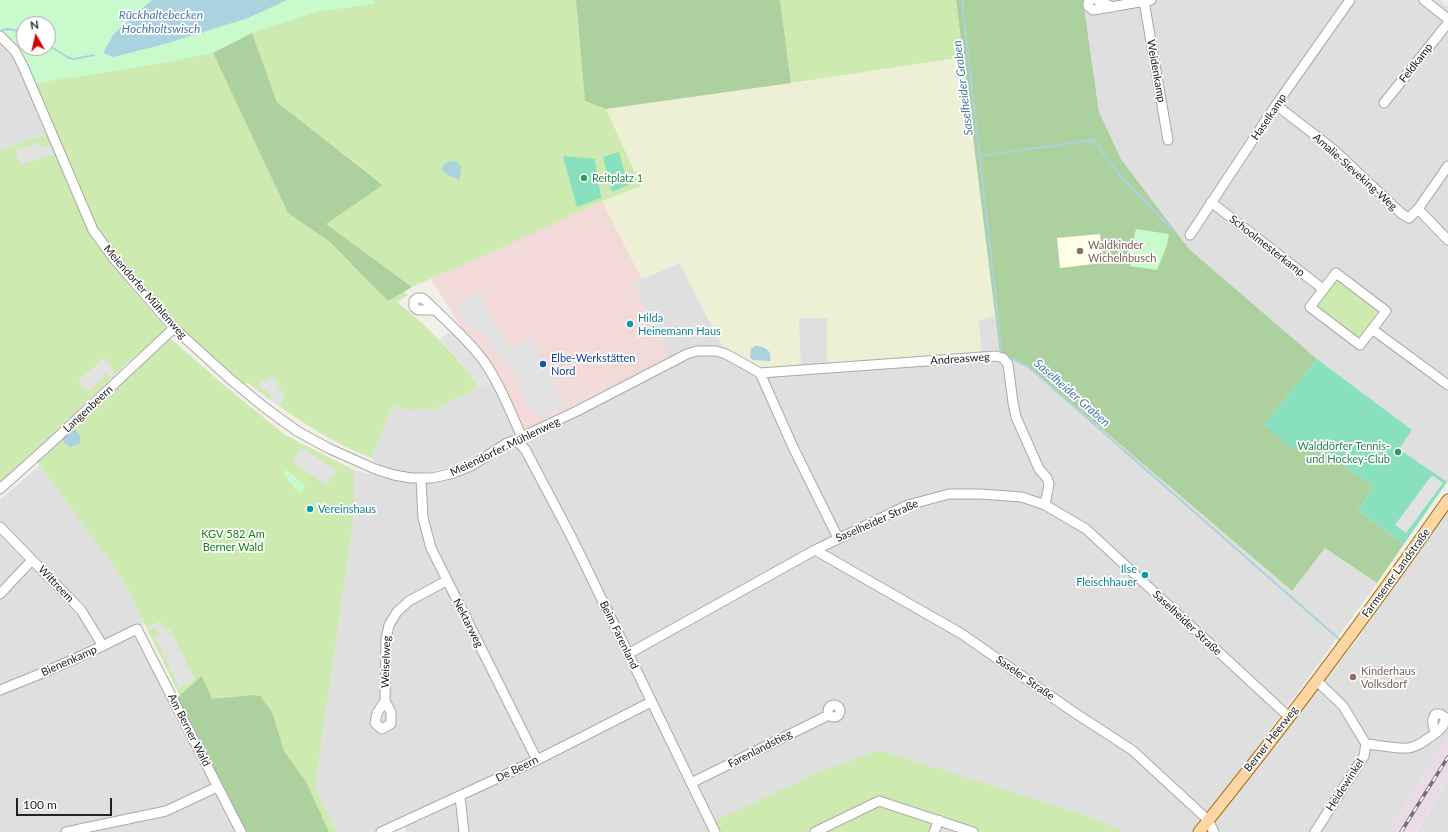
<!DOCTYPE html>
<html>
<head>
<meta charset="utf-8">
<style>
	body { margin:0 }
	#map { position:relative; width:1448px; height:832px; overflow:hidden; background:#f2efe9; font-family:Lato,sans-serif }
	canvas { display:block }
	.north { position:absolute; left:16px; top:16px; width:40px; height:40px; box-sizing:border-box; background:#fff; border:1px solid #a7a7a7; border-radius:50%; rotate:352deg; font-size:11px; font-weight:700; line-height:16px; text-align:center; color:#222 }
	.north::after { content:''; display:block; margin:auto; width:14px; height:18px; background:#d40000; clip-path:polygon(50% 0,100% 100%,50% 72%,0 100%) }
	.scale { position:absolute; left:16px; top:798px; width:96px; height:18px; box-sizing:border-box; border:2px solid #222; border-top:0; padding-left:5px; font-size:12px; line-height:14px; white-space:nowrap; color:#222; -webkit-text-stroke:3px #fff; paint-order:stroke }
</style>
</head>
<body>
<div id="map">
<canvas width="1448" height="832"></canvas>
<div class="north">N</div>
<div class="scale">100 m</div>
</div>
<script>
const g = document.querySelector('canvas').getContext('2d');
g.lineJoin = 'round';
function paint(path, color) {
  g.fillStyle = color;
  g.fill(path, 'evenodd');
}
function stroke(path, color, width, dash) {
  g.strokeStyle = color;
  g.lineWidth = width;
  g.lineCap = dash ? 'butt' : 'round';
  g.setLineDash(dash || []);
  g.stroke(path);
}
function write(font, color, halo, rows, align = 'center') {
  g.font = font + ' Lato,sans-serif';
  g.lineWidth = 3.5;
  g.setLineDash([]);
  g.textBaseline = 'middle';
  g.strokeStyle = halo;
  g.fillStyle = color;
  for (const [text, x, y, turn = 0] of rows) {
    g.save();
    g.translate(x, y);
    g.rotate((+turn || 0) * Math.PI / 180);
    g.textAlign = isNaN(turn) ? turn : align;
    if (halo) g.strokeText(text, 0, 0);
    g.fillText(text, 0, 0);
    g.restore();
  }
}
paint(new Path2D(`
	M 1083,0 L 1439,0 L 1448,7 L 1448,483 L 1399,449 L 1412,430 L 1317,359 L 1189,249 L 1121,159 L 1099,112 Z
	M 0,44 L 16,61 L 46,134 L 0,150 Z
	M 680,263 L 726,354 L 798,318 L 827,318 L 982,355 L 978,320 L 995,316 L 1000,354 L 1028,368 L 1048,383 L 1292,591 L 1325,548 L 1377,583 L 1196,832 L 406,832 L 405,826 L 391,832 L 337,832 L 315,788 L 352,531 L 354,508 L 354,470 L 398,481 L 413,481 L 450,475 L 675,362 L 668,358 L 633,283 Z
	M 492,383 L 518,434 L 448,468 L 421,474 L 387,473 L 371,458 L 393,406 L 409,410 L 436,409 L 479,387 Z
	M 40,465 L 123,580 L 144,623 L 137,629 L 243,832 L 0,832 L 0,500 Z
	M 1448,510 L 1448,737 L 1388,832 L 1206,832 L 1354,644 Z
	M 1448,781 L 1448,832 L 1416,832 Z`), '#e0dfdf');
paint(new Path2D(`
	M 602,201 L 642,279 L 633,283 L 668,358 L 524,431 L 476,345 L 461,327 L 431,279 Z`), '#f2dad9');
paint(new Path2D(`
	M 1448,737 L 1448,781 L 1415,832 L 1388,832 Z`), '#ebdbe8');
paint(new Path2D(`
	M 1100,234 L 1103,263 L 1060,268 L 1057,238 Z`), '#ffffe5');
paint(new Path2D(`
	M 963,57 L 995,316 L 978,320 L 982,355 L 827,366 L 827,318 L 799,318 L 801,366 L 758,369 L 726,354 L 680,263 L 642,279 L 602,201 L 641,186 L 606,109 L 791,83 Z`), '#eef0d5');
paint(new Path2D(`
	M 374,0 L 576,0 L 585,101 L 606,109 L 641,186 L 602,201 L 490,253 L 412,287 L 325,224 L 383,184 L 277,102 L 252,33 L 317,12 L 375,4 Z
	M 780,0 L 956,0 L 963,57 L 791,83 Z
	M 213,53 L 288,213 L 408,295 L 397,302 C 428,327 456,354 479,387 L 436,409 L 409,410 L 393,406 L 371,458 C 326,440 287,413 248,383 L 243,385 L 189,337 L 144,290 L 102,238 L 83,200 L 36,84 L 51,81 L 158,64 Z
	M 46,134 L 64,170 L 92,235 L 131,287 L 167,329 L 128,362 L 40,446 L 0,482 L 0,150 Z
	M 1336,275 L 1384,311 L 1359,344 L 1311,307 Z
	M 170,338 L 224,385 L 285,435 L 354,470 L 354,508 L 352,531 L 315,788 L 337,832 L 247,832 L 123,580 L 36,460 L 103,401 Z
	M 879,750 L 1079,813 L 1127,832 L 983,832 L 880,797 L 806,832 L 721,832 L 715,821 L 819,772 Z
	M 882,805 L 933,822 L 929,832 L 822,832 Z`), '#cdebb0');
paint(new Path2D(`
	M 2,0 L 128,0 L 136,2 L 138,0 L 205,30 L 374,0 L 376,4 L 317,12 L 252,33 L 277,102 L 383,185 L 326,224 L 412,287 L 388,301 L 330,242 L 288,213 L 213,53 L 158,64 L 51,81 L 36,84 L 20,52 L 10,39 L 0,31 L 0,2 ZM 24,24 L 48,24 L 48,48 L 24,48 Z
	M 576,0 L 780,0 L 791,83 L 606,109 L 585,101 Z
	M 956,0 L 1083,0 L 1099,112 L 1121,159 L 1189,249 L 1317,359 L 1264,425 L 1299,444 L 1312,441 L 1374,487 L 1358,510 L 1404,544 L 1377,583 L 1325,548 L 1292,591 L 1048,383 L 1028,368 L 1000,354 ZM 1100,234 L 1103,263 L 1060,268 L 1057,238 Z
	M 202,676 L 212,699 L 254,695 L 260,696 L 272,712 L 284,751 L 306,782 L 329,832 L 246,832 L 177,698 Z`), '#add19e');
paint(new Path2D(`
	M 2,0 L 128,0 L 136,2 L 138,0 L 374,0 L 376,4 L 317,12 L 252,33 L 213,53 L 158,64 L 51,81 L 36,84 L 20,52 L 10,39 L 0,31 L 0,2 ZM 24,24 L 48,24 L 48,48 L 24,48 Z
	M 1136,229 L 1169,234 L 1167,245 L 1157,270 L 1130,266 L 1131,249 Z
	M 284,469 L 292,474 L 305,486 L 303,492 L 298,492 L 285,477 Z`), '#c8facc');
paint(new Path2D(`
	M 619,152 L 628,185 L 612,192 L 603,157 Z
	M 563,156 L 595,159 L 601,198 L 577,207 Z
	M 1317,359 L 1412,430 L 1399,449 L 1447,482 L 1404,544 L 1358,510 L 1374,487 L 1312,441 L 1306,448 L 1299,444 L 1295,450 L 1264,425 Z`), '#88e0be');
paint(new Path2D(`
	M 38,143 L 42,147 L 51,145 L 54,154 L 21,165 L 16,150 Z
	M 479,291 L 509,349 L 532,338 L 565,406 L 542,417 L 532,413 L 517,383 L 520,381 L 520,377 L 490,346 L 487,336 L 481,331 L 467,325 L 462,320 L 459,313 L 459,307 L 460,302 Z
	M 451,331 L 479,362 L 492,383 L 479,387 L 463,365 L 440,339 Z
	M 105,357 L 116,377 L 113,380 L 105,371 L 103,373 L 106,376 L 88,392 L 78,381 Z
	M 273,376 L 285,398 L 278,406 L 274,403 L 267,390 L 261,390 L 258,383 Z
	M 301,448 L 337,470 L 327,485 L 292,462 Z
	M 1432,475 L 1443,483 L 1406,533 L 1395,525 Z
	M 160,621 L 165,631 L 170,629 L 195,680 L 177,689 L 175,687 L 178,685 L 155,637 L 159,635 L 157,630 L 153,628 L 148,631 L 146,628 Z`), '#e2e2e2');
paint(new Path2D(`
	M 152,0 L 287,0 L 248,18 L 165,44 L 113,57 L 103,53 L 113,35 L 122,26 Z
	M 451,161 L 458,162 L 461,167 L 459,181 L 457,178 L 449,176 L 442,170 L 444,164 Z
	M 755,346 C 765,346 773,351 770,361 L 753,360 L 750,358 L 751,349 Z
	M 75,429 L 80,436 L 80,443 L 70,447 L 63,442 L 63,439 L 70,431 Z`), '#aad3df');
stroke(new Path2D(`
	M 962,0 L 1002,353 L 1029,367 L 1339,639
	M 2,30 L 8,29 L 24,32
	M 48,45 L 69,58 L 74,59 L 94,55
	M 979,156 L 1094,140 C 1115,174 1145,201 1173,230`), '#aad3df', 2);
const minor = new Path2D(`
	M 1090,0 L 1088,3 L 1088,6 L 1093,10 L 1151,0
	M 1097,0 L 1113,7
	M 1424,0 L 1448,19
	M 1144,1 L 1168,140
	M 0,36 L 15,51 L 23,66 L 93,230 L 115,260 L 174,328 L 229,378 L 264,407 L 297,431 L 328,448 L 375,469 L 394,475 L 411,478 L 432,478 L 450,474 L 471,466 L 507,443 L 513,441 L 517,441 L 522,437 L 577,411 L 687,354 L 697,351 L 716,351 L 726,354 L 760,373 L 793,447 L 838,538
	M 1384,103 L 1448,23
	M 1276,105 L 1333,149 L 1402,214 L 1409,218 L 1418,209 L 1448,240
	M 1211,202 L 1323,289
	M 1418,209 L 1448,166
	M 1190,235 L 1276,105 L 1350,0
	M 1336,273 L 1386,311 L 1360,345 L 1310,307 Z
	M 435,310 L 418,310 L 414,307 L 414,301 L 417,298 L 422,298 L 425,300 C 444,319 467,338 483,360 C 500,384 510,411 522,437
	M 1372,329 L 1448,385
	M 760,373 L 996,356 L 1003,358 L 1008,364 L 1013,403 L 1016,417 L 1039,469 L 1047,478 L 1049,484 L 1045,505
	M 517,441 L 525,449 L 572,538 L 715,832
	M 421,479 L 423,518 L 431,548 L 537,760
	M 0,489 L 49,445 L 174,328
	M 0,527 L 81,610 L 103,646
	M 815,550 L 962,634 L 1072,711 L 1132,750 L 1208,820 L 1214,832
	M 0,594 L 32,560
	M 628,654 L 815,550 L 908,505 L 949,494 L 980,494 L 1022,497 L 1045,505 L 1086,529 L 1289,717
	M 0,690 C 47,672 92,652 137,629 L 241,832
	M 385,701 L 377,713 L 375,723 L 382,729 L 391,724 L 391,712 L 385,701 L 386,639 L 389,625 L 397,612 L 409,601 L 446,581
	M828 711a6 6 0 1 1 12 0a6 6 0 1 1-12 0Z
	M 1366,744 C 1377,745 1397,749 1408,748 C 1418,747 1427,739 1436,733 C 1441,729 1446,724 1445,717 L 1440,714 L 1436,714 C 1431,719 1433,727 1436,733
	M 691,783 L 829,715
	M 460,797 L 464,832
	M 66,832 L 166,811 L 217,787
	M 381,832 L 537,760 L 651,702
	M 815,832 L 879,801 L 973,832
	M 934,832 L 939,820
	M 1315,832 L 1364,756 L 1366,744 L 1343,706 L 1317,681`);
const major = new Path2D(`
	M 1199,832 C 1286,724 1369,613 1448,500`);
stroke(minor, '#a9a9a9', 11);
stroke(major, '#a06b00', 13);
stroke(minor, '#fff', 9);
stroke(major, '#fcd6a4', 11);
const rail = new Path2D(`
	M 1401,832 L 1448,757`);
stroke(rail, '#707070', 3.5);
stroke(rail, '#fff', 2, [6]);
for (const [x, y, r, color] of [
	[584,178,4,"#2e9e5b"],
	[1080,251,4,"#8d6e63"],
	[630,324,4,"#0f9aa8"],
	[543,364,4,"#1a4fb4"],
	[1398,452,4,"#2e9e5b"],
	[310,509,4,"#0f9aa8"],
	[1145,575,4,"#0f9aa8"],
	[1353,677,4,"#8d6e63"]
]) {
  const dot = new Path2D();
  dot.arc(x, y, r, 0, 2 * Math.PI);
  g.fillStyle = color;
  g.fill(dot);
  stroke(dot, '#fff', 1.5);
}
write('11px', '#222', '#fff', [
	["Feldkamp",1416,63,-52],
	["Weidenkamp",1156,71,80],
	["Haselkamp",1269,117,-56],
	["Amalie-Sieveking-Weg",1355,172,42],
	["Schoolmesterkamp",1267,246,38],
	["Meiendorfer Mühlenweg",145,292,49],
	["Andreasweg",960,359,-4],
	["Langenbeern",88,409,-43],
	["Meiendorfer Mühlenweg",505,447,-26],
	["Saselheider Straße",877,521,-24],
	["Farmsener Landstraße",1396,573,-54],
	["Wittreem",56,584,46],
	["Nektarweg",468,623,63],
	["Saselheider Straße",1187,623,43],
	["Beim Farenland",619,635,64],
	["Bienenkamp",69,661,-24],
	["Weiselweg",386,662,-88],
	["Saseler Straße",1025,678,35],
	["Am Berner Wald",189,730,63],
	["Berner Heerweg",1271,739,-52],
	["Farenlandstieg",760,749,-27],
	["De Beern",517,769,-26],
	["Heidewinkel",1345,785,-57]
]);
write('11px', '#27864d', '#fff', [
	["Reitplatz 1",592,178],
	["Walddörfer Tennis-",1390,446,"right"],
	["und Hockey-Club",1390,459,"right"]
], 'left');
write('11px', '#785e54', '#fff', [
	["Waldkinder",1088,245],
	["Wichelnbusch",1088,258],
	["Kinderhaus",1361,671],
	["Volksdorf",1361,684]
], 'left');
write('11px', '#0d838f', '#fff', [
	["Hilda",638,318],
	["Heinemann Haus",638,331],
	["Vereinshaus",318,509],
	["Ilse",1137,569,"right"],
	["Fleischhauer",1137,582,"right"]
], 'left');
write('11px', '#164399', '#fff', [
	["Elbe-Werkstätten",551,358],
	["Nord",551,371]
], 'left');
write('11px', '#0c8416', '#fff', [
	["KGV 582 Am",233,534],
	["Berner Wald",233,547]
]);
write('italic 12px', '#4a7aab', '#fff', [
	["Rückhaltebecken",161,15],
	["Hochholtswisch",161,29],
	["Saselheider Graben",963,88,-97],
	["Saselheider Graben",1072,393,41]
]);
</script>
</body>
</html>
